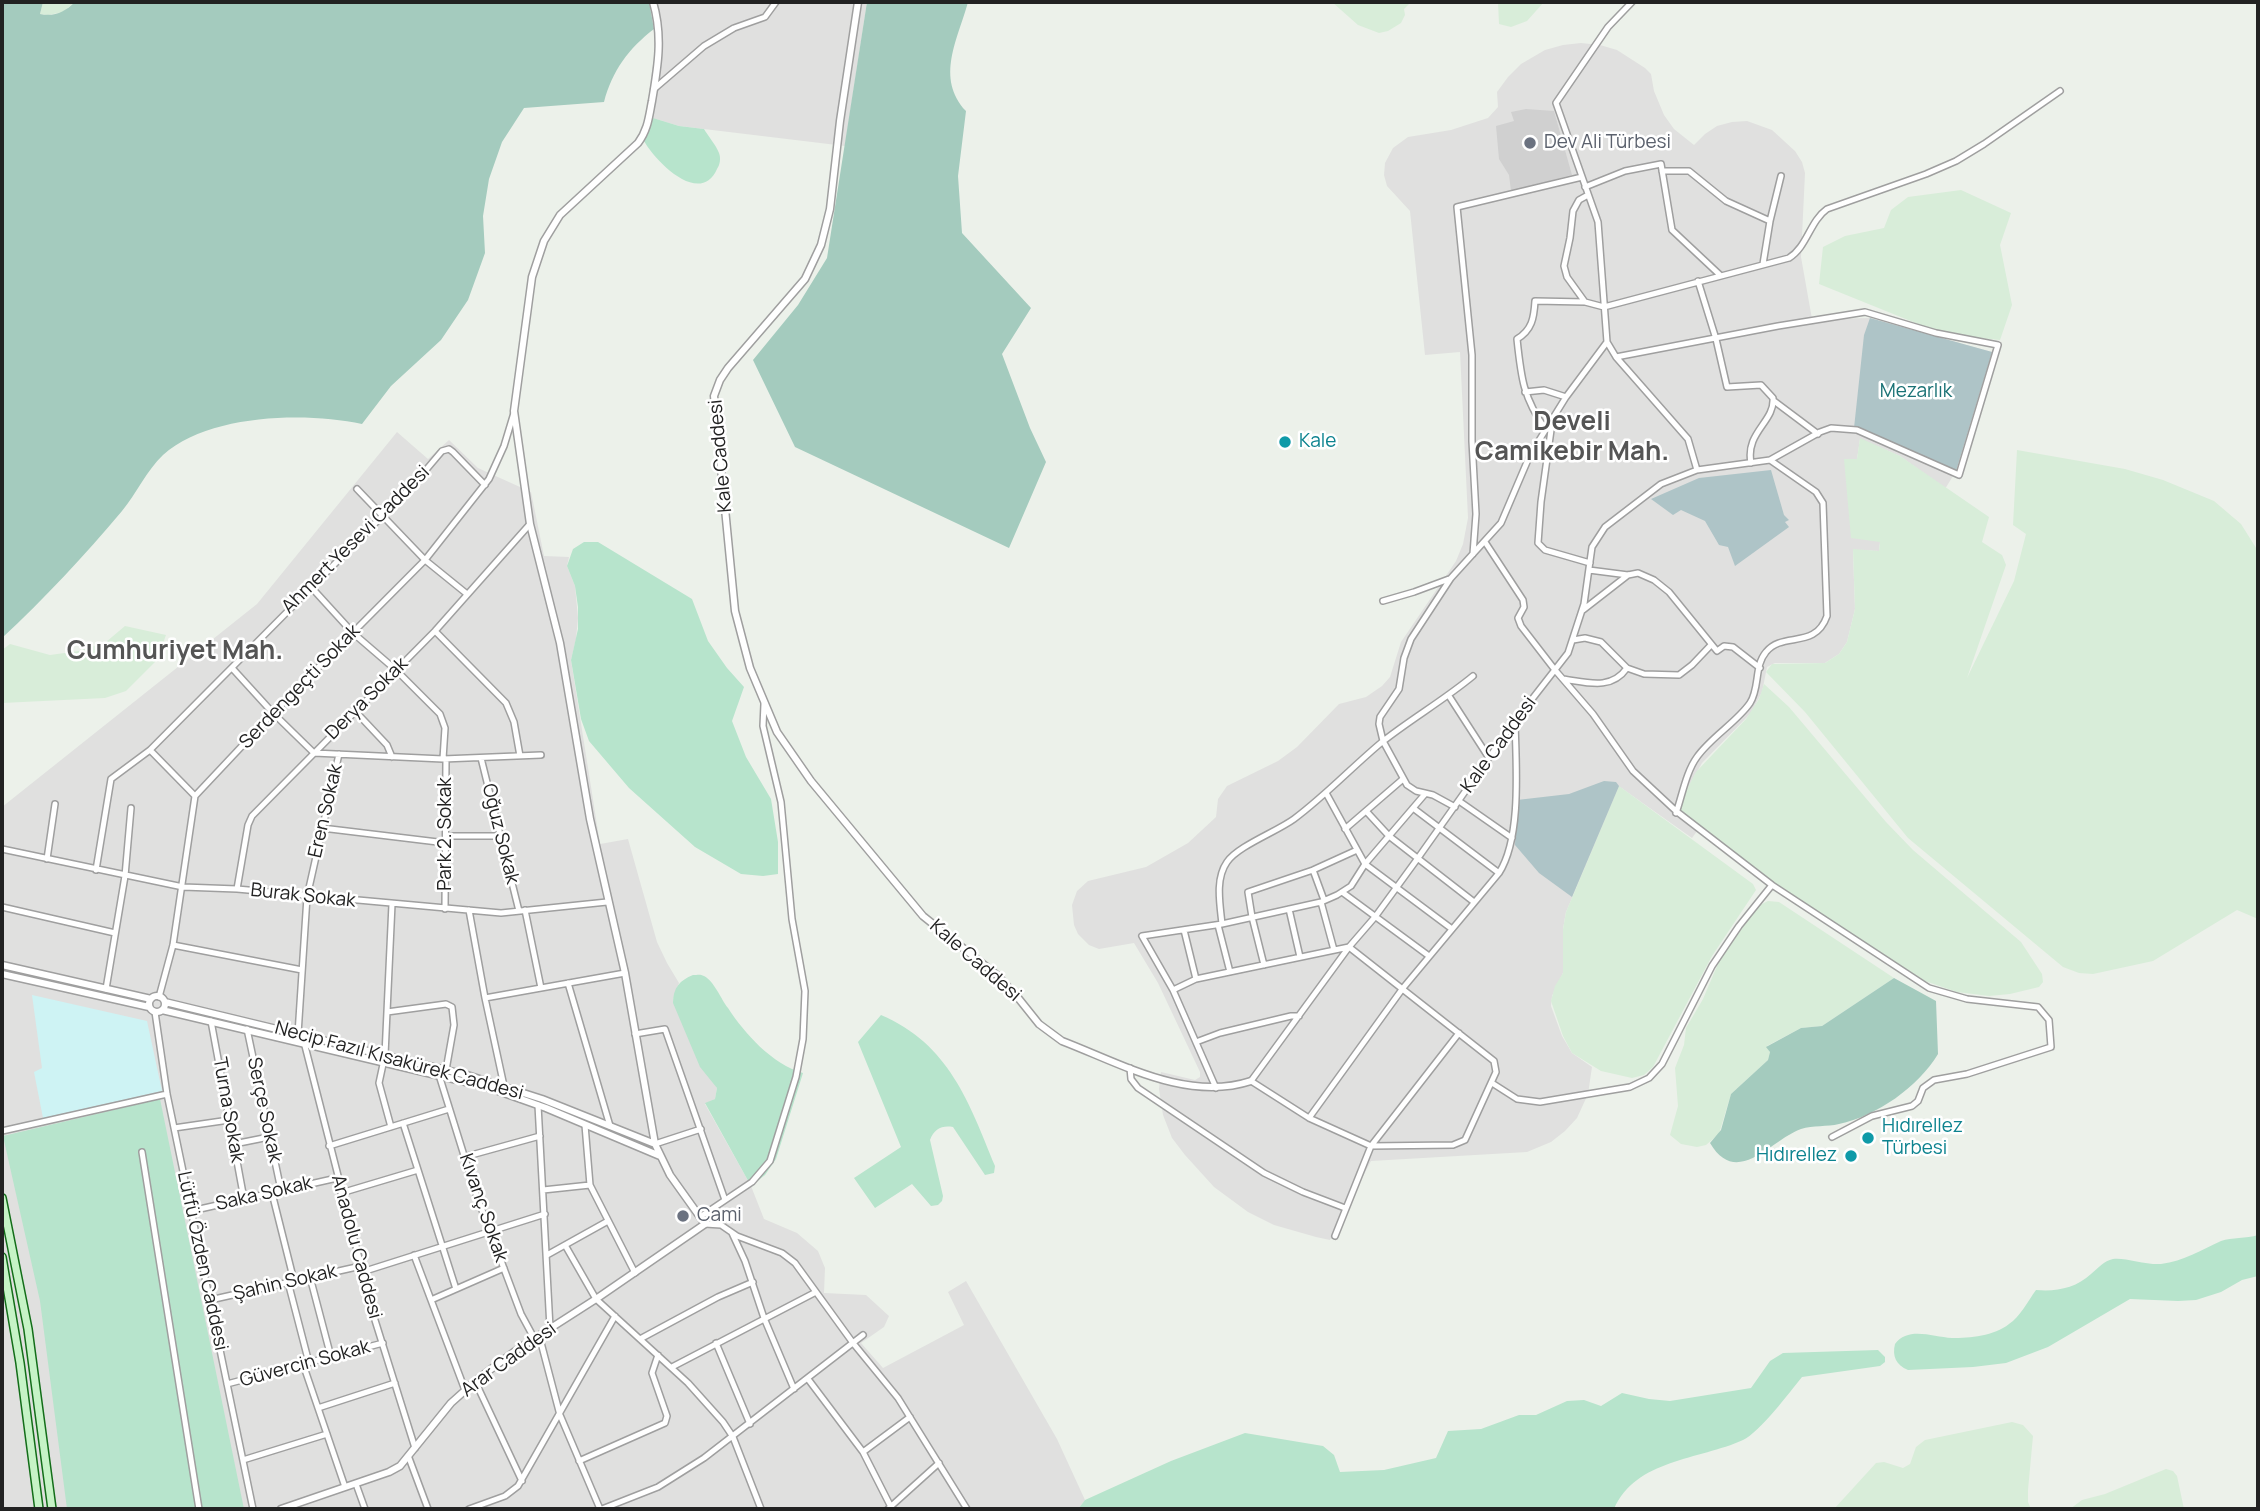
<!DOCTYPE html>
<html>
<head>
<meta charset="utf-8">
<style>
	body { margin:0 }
	#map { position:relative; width:2260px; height:1511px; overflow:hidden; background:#ecf1ea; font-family:Manrope,sans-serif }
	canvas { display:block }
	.frame { position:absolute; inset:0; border:4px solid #222; pointer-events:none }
</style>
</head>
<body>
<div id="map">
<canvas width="2260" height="1511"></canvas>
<div class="frame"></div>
</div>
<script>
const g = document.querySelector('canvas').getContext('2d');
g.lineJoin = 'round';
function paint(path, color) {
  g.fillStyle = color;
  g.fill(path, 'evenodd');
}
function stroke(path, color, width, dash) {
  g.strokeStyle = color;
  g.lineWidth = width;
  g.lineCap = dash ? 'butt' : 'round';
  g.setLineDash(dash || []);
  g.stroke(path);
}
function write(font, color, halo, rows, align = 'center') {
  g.font = font + ' Manrope,sans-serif';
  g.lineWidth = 5;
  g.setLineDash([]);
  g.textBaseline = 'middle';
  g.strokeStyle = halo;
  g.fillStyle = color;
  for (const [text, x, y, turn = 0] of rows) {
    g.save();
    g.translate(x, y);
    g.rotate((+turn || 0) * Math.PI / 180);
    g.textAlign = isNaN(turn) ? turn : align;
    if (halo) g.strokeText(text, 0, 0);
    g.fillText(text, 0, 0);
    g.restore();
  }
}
paint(new Path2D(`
	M 649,2 L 867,2 L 845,146 L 679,126 L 646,116 L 655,49 L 654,29 Z
	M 1581,43 L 1600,45 L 1617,50 L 1645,68 L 1651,74 L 1654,91 L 1664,115 L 1674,129 L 1694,145 L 1705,134 L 1717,126 L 1732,122 L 1747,121 L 1772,130 L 1795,151 L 1802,162 L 1805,173 L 1801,257 L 1812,319 L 1870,318 L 1992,352 L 1956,471 L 1945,489 L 1900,456 L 1860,439 L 1857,459 L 1880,542 L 1879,551 L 1853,550 L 1855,609 L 1847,642 L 1839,654 L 1825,663 L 1775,663 L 1767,667 L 1762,692 L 1751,713 L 1702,763 L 1686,791 L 1682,801 L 1700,827 L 1692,838 L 1620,787 L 1566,912 L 1563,929 L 1563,973 L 1552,996 L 1551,1006 L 1562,1036 L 1572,1053 L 1592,1067 L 1588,1094 L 1577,1118 L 1565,1131 L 1551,1142 L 1527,1152 L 1371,1161 L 1330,1240 L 1316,1237 L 1274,1225 L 1248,1212 L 1214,1187 L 1185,1155 L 1172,1138 L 1163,1115 L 1159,1089 L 1161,1072 L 1195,1080 L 1200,1077 L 1200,1072 L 1158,983 L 1134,943 L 1099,949 L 1089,945 L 1078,934 L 1074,925 L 1072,905 L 1077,891 L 1088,881 L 1146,867 L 1188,843 L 1216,817 L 1218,799 L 1227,786 L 1278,761 L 1297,747 L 1339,704 L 1366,697 L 1382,686 L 1390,677 L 1401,642 L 1456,561 L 1463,544 L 1468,518 L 1460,352 L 1425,355 L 1410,211 L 1387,186 L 1384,175 L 1385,163 L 1393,148 L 1408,137 L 1451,130 L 1488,118 L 1498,107 L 1497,92 L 1508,77 L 1521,64 L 1545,50 L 1563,45 Z
	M 397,432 L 428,459 L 449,440 L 478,468 L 531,492 L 544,556 L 569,557 L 567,566 L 575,586 L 578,618 L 576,639 L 571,660 L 600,844 L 628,839 L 657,942 L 667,963 L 679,983 L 673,999 L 717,1088 L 715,1099 L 705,1104 L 751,1186 L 764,1219 L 797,1233 L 818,1251 L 825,1268 L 824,1293 L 866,1295 L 889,1316 L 884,1327 L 861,1343 L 883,1368 L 964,1325 L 948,1292 L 966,1281 L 1057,1439 L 1085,1500 L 1078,1509 L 2,1509 L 2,807 L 257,604 Z`), '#e0e0df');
paint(new Path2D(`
	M 1526,109 L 1554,111 L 1572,175 L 1511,191 L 1509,175 L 1499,159 L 1496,126 L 1514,121 L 1511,112 Z`), '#d0d0d0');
paint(new Path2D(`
	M 43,2 L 75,2 L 63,12 L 48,15 L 40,14 Z
	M 1332,2 L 1411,2 L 1404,9 L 1405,15 L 1401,23 L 1388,31 L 1379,33 L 1358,25 Z
	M 1498,2 L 1544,2 L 1527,21 L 1511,27 L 1499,24 Z
	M 1961,190 L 2011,213 L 2000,245 L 2012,305 L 2000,340 L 1968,337 L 1923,326 L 1819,284 L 1823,247 L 1845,236 L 1884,228 L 1891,210 L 1908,197 Z
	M 1860,438 L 1900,456 L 1989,517 L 1982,542 L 2002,555 L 2006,565 L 1967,678 L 2014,581 L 2026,534 L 2013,525 L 2017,450 L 2125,469 L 2163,480 L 2214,501 L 2241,524 L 2258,551 L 2258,941 L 2258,919 L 2237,910 L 2153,961 L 2093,974 L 2079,973 L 2063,967 L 1908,838 L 1805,712 L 1766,672 L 1772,664 L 1825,663 L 1839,654 L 1847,642 L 1855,609 L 1853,549 L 1879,551 L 1880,542 L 1851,538 L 1844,459 L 1857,459 Z
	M 125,626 L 166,635 L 157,660 L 126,691 L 105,698 L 2,703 L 2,650 L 10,644 L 50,655 L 79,651 L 106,642 Z
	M 1764,684 L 1789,707 L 1886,822 L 1913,850 L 2021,942 L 2042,974 L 2043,982 L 2039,987 L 2010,994 L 1989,996 L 1957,992 L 1925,981 L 1848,933 L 1761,874 L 1679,811 L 1686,791 L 1696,772 L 1746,719 L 1759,699 Z
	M 1619,786 L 1753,884 L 1756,890 L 1712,956 L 1653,1067 L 1644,1075 L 1632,1078 L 1601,1071 L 1572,1053 L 1563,1036 L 1551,1001 L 1555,986 L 1563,973 L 1563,929 L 1566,912 Z
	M 1768,901 L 1779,902 L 1894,978 L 1822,1026 L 1801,1028 L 1767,1046 L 1770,1052 L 1768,1060 L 1731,1094 L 1719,1134 L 1706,1145 L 1697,1147 L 1681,1144 L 1670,1135 L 1678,1106 L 1675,1068 L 1684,1045 L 1686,1028 L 1703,999 L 1720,959 L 1758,906 Z
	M 2012,1422 L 2023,1425 L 2033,1436 L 2028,1490 L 2028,1502 L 2031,1509 L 1834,1509 L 1876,1463 L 1884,1462 L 1903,1468 L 1910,1464 L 1916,1447 L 1925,1440 Z
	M 2166,1469 L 2173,1471 L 2177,1476 L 2184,1509 L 2070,1509 L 2082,1500 L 2105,1494 Z`), '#d8edd9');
paint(new Path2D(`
	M 653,118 L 679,126 L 704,129 C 708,136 716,145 719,153 C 721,158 720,165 717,169 C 700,207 655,161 644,141 Z
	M 584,542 L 598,542 L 692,599 L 708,641 L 727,668 L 744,687 L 732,721 L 746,757 L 771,799 L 778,842 L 778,874 L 763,876 L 741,874 L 695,847 L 629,788 L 589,741 L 581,719 L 571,660 L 578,629 L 578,607 L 575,586 L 567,566 L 573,549 Z
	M 693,975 C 698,975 700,974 704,976 C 714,981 721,999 728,1008 C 745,1034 772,1064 803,1073 L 776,1159 L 765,1175 L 751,1186 L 705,1103 L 715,1099 L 717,1088 L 700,1067 L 673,1003 C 673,988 680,980 693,975 Z
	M 881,1015 C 949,1044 969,1102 995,1166 L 994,1173 L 985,1175 L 953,1127 C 942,1125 934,1129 930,1140 L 943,1196 L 942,1201 L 938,1205 L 931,1206 L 912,1184 L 875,1208 L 854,1178 L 901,1147 L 858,1042 Z
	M 160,1099 L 244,1509 L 67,1509 L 40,1301 L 3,1136 Z
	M 2258,1235 L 2258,1276 L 2242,1280 L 2221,1292 L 2196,1300 L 2178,1301 L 2130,1299 L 2048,1347 L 2006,1363 L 1973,1367 L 1908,1370 C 1896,1365 1892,1356 1895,1344 C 1908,1326 1933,1337 1952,1338 C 1970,1338 1994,1336 2009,1324 C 2020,1317 2028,1301 2036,1290 C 2056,1292 2076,1288 2091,1274 C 2098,1268 2104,1261 2113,1259 C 2124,1257 2145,1265 2161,1264 C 2184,1261 2201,1250 2221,1241 C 2232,1237 2246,1239 2258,1235 Z
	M 1878,1350 L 1885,1357 L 1885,1362 L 1880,1366 L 1802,1377 C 1789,1393 1760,1432 1743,1440 C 1699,1460 1636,1459 1614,1509 L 1078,1509 L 1085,1500 L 1171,1461 L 1245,1433 L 1323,1446 L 1334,1455 L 1340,1472 L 1384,1470 L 1436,1458 L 1448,1431 L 1481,1429 L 1519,1415 L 1536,1415 L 1567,1401 L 1584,1400 L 1601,1406 L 1622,1393 L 1649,1399 L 1670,1401 L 1751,1388 L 1770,1361 L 1783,1353 Z`), '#b7e4cc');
paint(new Path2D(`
	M 2,2 L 43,2 L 40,14 C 54,17 65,12 75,2 L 649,2 L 654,29 C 629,48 612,71 604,102 L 524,108 L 502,142 L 489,179 L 483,216 L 485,253 L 468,300 L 441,340 L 391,386 L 362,424 C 305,412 209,414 163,455 C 147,470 136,494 122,511 C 85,555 44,599 2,638 Z
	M 867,2 L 968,2 C 958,39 935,78 966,111 L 958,176 L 962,233 L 1031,308 L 1002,354 L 1030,428 L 1046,462 L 1009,548 L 795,447 L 753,360 L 798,305 L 827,258 Z
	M 1894,978 L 1936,1001 L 1938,1054 C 1918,1087 1877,1116 1839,1124 C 1827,1127 1813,1125 1801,1129 C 1772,1139 1737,1189 1710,1143 L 1721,1130 L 1731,1094 L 1768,1060 L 1770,1052 L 1766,1047 L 1801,1028 L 1822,1026 Z`), '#a4cbbe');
paint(new Path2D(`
	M 1870,318 L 1992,352 L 1956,471 L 1854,428 L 1864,335 Z
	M 1771,470 L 1784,515 L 1789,520 L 1785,522 L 1789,527 L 1735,566 L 1728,547 L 1719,545 L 1705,521 L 1681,510 L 1673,515 L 1651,499 L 1699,478 Z
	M 1604,781 L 1616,782 L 1619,786 L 1572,897 L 1539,873 L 1515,845 L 1517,800 L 1569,794 Z`), '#aec4c7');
paint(new Path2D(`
	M 32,995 L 147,1021 L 162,1091 L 43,1118 L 34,1072 L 42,1068 Z`), '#cef3f4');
const minor = new Path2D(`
	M 654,89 L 704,46 L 734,28 L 765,17 L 776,2
	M 1662,171 L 1689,171 L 1726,201 L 1770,221
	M 1585,187 L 1625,171 L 1661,164 L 1672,230 L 1720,275
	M 1588,195 L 1579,200 L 1573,211 L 1570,238 L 1564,266 L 1567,277 L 1585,302 L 1604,307 L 1789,258 C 1807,247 1810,221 1827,209 L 1926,174 L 1956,161 L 1984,144 L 2060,91
	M 1763,264 L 1770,221 L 1781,176
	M 1698,281 L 1716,339 L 1727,387 L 1761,385 L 1773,398 C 1775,422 1745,432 1751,463
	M 1616,357 L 1688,439 L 1697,470
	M 1525,392 L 1544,390 L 1566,397
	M 1774,401 L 1818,434
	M 1552,423 L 1541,502 L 1538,543 L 1545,550 L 1590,563
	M 1546,430 C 1523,398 1521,377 1517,339 C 1532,330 1534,318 1535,301 L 1585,302
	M 357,489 L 425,560 L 467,594
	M 1485,542 L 1523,600 L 1524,607 L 1518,618 L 1521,626 L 1555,670 L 1593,714 L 1633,771 L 1676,811 L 1772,885 L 1929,988 L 1967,999 L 2038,1007 L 2049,1020 L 2051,1047 L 1967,1074 L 1934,1080 L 1923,1088 L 1918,1101 L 1912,1106 L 1872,1116 L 1832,1137
	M 1473,554 L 1476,514 L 1472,441 L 1472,355 L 1457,207 L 1582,177
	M 1589,570 L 1628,575 L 1638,573 L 1654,580 L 1669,592 L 1717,651 L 1724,646 L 1733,647 L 1760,668
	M 311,587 L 353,633 L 396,670 L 440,714 L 445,728 L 443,759
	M 1383,601 L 1414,592 L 1449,579
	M 1583,610 L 1628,575
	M 435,631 L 506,703 L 514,722 L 520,756
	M 1573,640 L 1585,638 L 1601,642 L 1627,668 L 1644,674 L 1679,675 L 1692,665 L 1711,645
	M 232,668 L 273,713 L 314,753 L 443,759 L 541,755
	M 1563,679 C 1586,682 1611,691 1627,668
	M 1449,696 L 1489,758
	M 355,711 L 387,745 L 392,757
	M 150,750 L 195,796
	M 481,758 L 519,911
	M 1326,793 L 1365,864 L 1452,929
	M 1459,801 L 1512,838
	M 1455,807 L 1433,795 L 1416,791 L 1407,785 L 1383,741 L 1379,724 L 1380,717 L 1399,689 L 1404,658 L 1411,639 L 1451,578 L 1501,523 L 1530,455 L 1566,397 L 1607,342
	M 1413,808 L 1499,873
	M 1366,811 L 1389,836 L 1474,902
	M 1676,813 C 1682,796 1686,772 1697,757 C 1711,737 1737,722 1750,703 C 1760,688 1754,666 1766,652 C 1783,631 1815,650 1827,616 L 1823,503 L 1816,492 L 1770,460
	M 322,828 L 446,843
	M 1345,829 L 1403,779
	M 446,836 L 499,836
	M 2,849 L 183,887 L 237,889 L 501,913 L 607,902
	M 47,859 L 55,804
	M 96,870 L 111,779 L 150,750 L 414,484 L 442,451 L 449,449 L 453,452 L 485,485
	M 1313,870 L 1324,900
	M 237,889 L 248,825 L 252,816 L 435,631 L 530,524
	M 1342,892 L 1429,956
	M 1321,902 L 1334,950
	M 2,907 L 115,933
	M 445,909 L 446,759
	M 1289,909 L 1300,957
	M 469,910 L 485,998 L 504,1086
	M 525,910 L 541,988
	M 1222,924 C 1220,904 1215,879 1227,862 C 1238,846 1276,832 1294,819 C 1325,796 1352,767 1382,742 C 1411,719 1444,700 1473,676
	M 1218,925 L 1230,972
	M 1184,930 L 1196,979
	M 173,945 L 302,970
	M 1264,965 L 1252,917 L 1248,892 L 1313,870 L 1357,850
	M 568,983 L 610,1126
	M 106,989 L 125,876 L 131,808
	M 1173,990 L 1142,936 L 1222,924 L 1321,902 L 1337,895 L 1351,886 L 1365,864 L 1425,794
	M 159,997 L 173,945 L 195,796 L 273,713 L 425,560 L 489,479 L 504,446 L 514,413
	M 485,998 L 625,973
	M 155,1012 L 167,1094 L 253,1509
	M 387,1012 L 446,1004 L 452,1007 L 454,1025 L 446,1070
	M 211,1021 L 244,1199
	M 247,1029 L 281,1190
	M 298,1034 L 307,897 L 339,754
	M 635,1034 L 665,1029 L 725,1200
	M 304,1042 L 374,1317 L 415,1448
	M 1196,1042 L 1220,1033 L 1291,1016 L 1299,1016
	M 1130,1068 L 1131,1079 L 1138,1088 L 1264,1173 L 1303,1192 L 1345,1208
	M 439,1075 L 476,1194 L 521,1314 L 534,1338
	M 1492,1083 L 1517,1099 L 1540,1102 L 1630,1087 L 1649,1078 L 1662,1064 L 1712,966 L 1739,926 L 1772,885
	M 1216,1088 L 1173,990 L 1196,979 L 1349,947 L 1494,1061 L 1496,1072 L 1465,1140 L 1453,1145 L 1371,1146 L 1309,1118 L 1251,1081 L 1349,947 L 1375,917 L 1418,858 L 1515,721 L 1568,653 L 1584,604 L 1592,547 L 1605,527 L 1661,484 L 1697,470 L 1770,460 L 1820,432 L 1831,428 L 1857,430 L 1959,475 L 1998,345 L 1936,333 L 1865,312 L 1778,326 L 1616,357 L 1607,342 L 1598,222 L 1556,103 L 1608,27 L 1632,2
	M 538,1105 L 550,1328
	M 1309,1118 L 1403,988 L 1499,873 C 1522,837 1516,764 1515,721
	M 403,1123 L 456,1289
	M 585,1125 L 590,1185 L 635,1273
	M 391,1127 L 379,1083 L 385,1055 L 392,904
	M 174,1128 L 229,1120
	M 2,1131 L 167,1094
	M 234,1144 L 269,1137
	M 655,1144 L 701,1129
	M 329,1146 L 449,1109
	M 142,1152 L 199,1509
	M 464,1157 L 540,1136
	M 543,1190 L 590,1185
	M 272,1193 L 294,1281
	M 341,1193 L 418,1170
	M 191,1211 L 337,1178
	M 700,1217 L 752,1182 L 770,1161 L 796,1077 L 803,1039 L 805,991 L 792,919 L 781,802 L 763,726 L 764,704
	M 705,1224 L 721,1225 L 737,1236 L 782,1253 L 795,1263 L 853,1343 L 898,1398 L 967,1509
	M 732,1233 L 745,1261 L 764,1318 L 794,1389
	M 1335,1236 L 1371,1146 L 1459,1033
	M 565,1245 L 596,1299 L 688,1383 L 723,1422 L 733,1437 L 761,1509
	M 414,1255 L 465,1390
	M 547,1255 L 608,1221
	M 362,1272 L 545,1214
	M 310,1277 L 331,1357
	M 288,1282 L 309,1363
	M 210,1300 L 361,1266
	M 431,1300 L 504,1268
	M 539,1335 L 560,1415 L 600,1509
	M 640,1339 L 718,1297 L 753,1282
	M 716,1343 L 750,1424
	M 303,1364 L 345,1487
	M 672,1367 L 816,1292
	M 808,1379 L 863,1452 L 891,1507
	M 475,1381 L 522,1481
	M 227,1384 L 383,1343
	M 318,1408 L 395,1383
	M 863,1452 L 910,1417
	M 409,1458 L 428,1509
	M 243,1460 L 327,1434
	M 579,1461 L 665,1423 L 667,1416 L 652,1373 L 658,1355
	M 356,1484 L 365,1509
	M 469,1509 L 505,1496 L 518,1486 L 615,1316
	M 602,1509 L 658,1487 L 704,1458 L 863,1335
	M 888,1509 L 939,1463`);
const tertiary = new Path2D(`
	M 858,2 L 840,121 L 830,209 L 821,245 L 805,279 L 728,368 L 720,380 L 714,396 L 735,611 L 750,668 L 777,732 L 811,781 L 923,916 L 998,976 L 1019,999 L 1039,1024 L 1062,1041 C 1122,1064 1187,1102 1251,1081
	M 2,965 L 151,999
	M 2,974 L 149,1007
	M149 1004a8 8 0 1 1 16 0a8 8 0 1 1-16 0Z
	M 165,1002 L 467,1075 L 542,1099 L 655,1144
	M 162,1010 L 487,1087 L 546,1108 L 660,1156
	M 281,1509 L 389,1472 L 400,1466 L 451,1403 L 479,1378 L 518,1349 L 596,1299 L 705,1224 L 670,1175 L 655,1144 L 625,973 L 590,819 L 560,643 L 530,524 L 514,411 L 532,277 L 544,241 L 560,215 L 638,143 C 648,130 649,116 652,101 C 658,66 663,36 653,2`);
const secondary = new Path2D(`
	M 2,1198 L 28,1329 L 52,1509
	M 2,1257 L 20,1363 L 39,1509`);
stroke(minor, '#9f9f9f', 8);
stroke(tertiary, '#9f9f9f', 9);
stroke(secondary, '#136e19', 10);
stroke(minor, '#fff', 5);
stroke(tertiary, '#fff', 6);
stroke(secondary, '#c6f3c6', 7);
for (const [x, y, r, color] of [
	[1530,143,7,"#6b7280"],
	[1285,442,7,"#0f9aa8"],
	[1868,1138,7,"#0f9aa8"],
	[1851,1156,7,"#0f9aa8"],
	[683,1216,7,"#6b7280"]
]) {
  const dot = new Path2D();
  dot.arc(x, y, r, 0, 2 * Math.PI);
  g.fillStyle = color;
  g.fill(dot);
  stroke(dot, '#fff', 2.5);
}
write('19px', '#5b616d', '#fff', [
	["Dev Ali Türbesi",1544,143],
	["Cami",697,1216]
], 'left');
write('19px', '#1a7275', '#fff', [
	["Mezarlık",1916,392]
]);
write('19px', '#0d838f', '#fff', [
	["Kale",1299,442],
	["Hıdırellez",1882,1127],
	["Türbesi",1882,1149],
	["Hıdırellez",1837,1156,"right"]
], 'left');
write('19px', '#222', '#fff', [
	["Kale Caddesi",721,456,-95],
	["Ahmert Yesevi Caddesi",356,540,-45],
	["Serdengeçti Sokak",300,687,-46],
	["Derya Sokak",367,699,-45],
	["Kale Caddesi",1499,745,-54],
	["Eren Sokak",326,811,-77],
	["Park 2. Sokak",446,834,-90],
	["Oğuz Sokak",500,834,76],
	["Burak Sokak",303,896,6],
	["Kale Caddesi",975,961,41],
	["Necip Fazıl Kısakürek Caddesi",399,1061,15],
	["Turna Sokak",228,1110,80],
	["Serçe Sokak",264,1110,78],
	["Saka Sokak",264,1194,-13],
	["Kıvanç Sokak",483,1208,71],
	["Anadolu Caddesi",356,1247,75],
	["Lütfü Özden Caddesi",202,1261,78],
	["Şahin Sokak",285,1283,-13],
	["Arar Caddesi",509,1360,-36],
	["Güvercin Sokak",305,1364,-15]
]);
write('bold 26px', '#555', '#fff', [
	["Develi",1572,423],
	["Camikebir Mah.",1572,453],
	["Cumhuriyet Mah.",175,652]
]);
</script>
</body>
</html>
